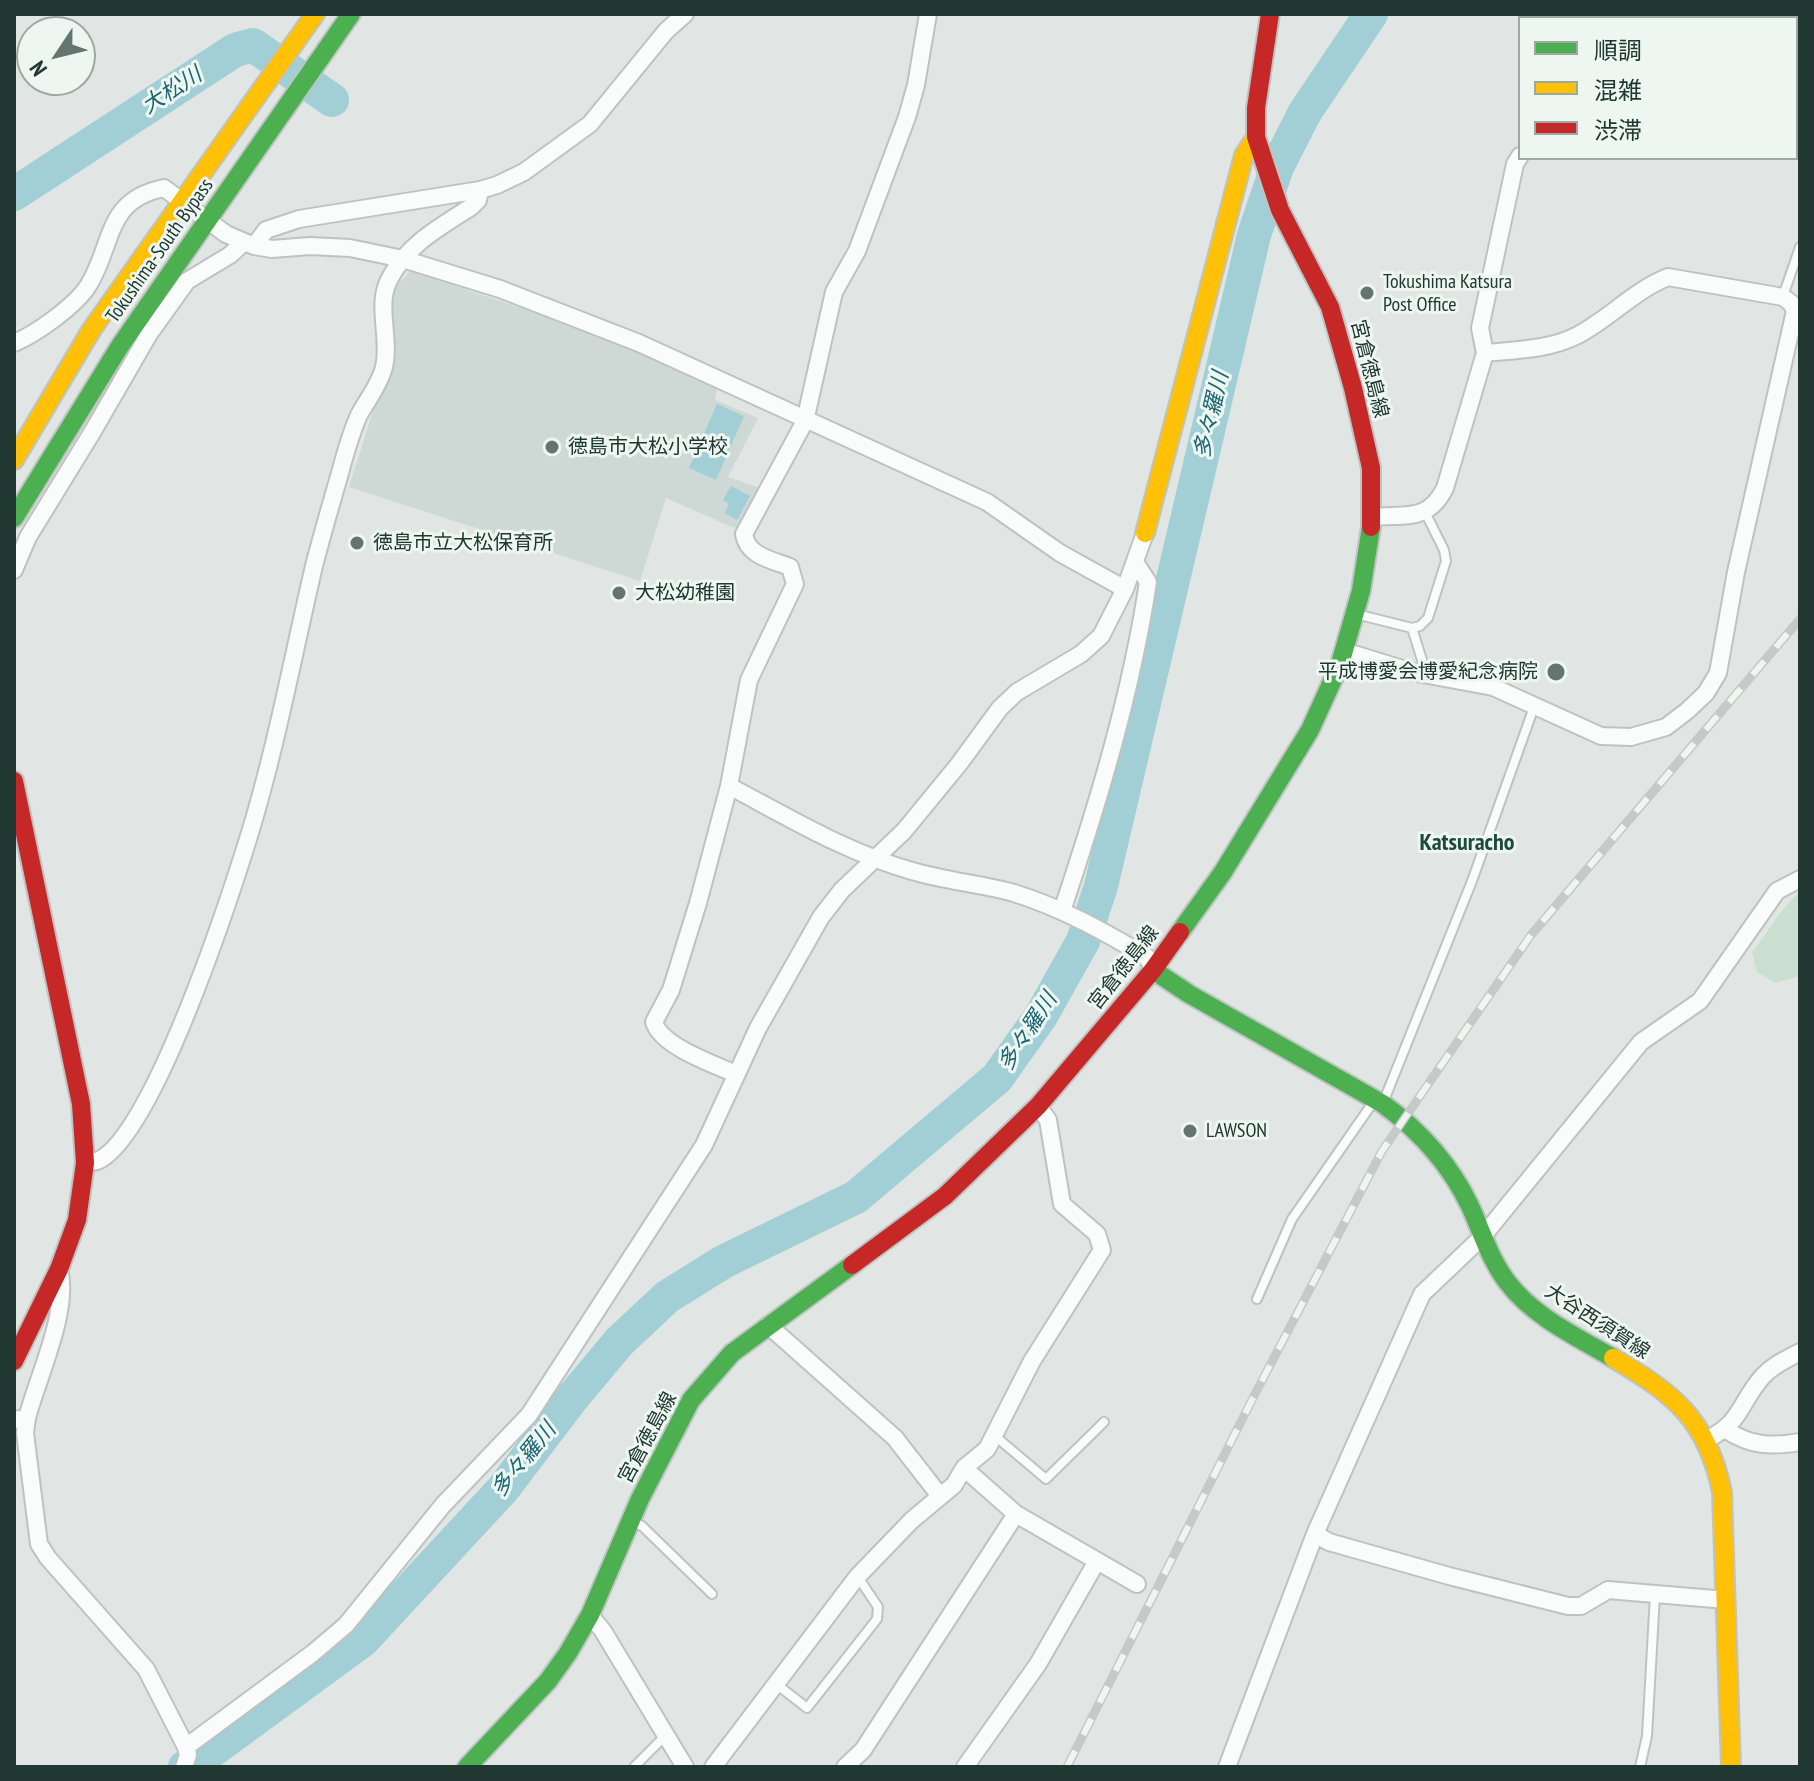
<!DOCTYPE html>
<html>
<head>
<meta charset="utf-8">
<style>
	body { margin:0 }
	#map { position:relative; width:1814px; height:1781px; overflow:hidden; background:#e1e6e4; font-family:"PT Sans Narrow","Noto Sans JP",sans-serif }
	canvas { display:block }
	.frame { position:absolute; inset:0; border:16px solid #203831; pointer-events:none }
	.legend { position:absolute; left:1518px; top:16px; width:280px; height:144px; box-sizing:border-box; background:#eef6f2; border:2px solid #9caaa5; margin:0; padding:10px 14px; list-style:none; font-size:24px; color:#203831 }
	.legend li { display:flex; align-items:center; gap:16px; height:40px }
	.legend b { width:40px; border:2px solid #9caaa5 }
	.north { position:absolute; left:16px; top:16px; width:80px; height:80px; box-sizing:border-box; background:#eef6f2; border:2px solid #9caaa5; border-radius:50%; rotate:235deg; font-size:22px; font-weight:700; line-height:32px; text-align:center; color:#203831 }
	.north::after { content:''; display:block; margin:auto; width:28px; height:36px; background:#647570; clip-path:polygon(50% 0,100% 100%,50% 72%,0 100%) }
</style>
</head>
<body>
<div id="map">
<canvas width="1814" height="1781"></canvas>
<div class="frame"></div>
<ul class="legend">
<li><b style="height:10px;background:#4caf50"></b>順調</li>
<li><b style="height:10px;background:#ffc107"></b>混雑</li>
<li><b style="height:10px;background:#c62828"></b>渋滞</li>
</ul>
<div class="north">N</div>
</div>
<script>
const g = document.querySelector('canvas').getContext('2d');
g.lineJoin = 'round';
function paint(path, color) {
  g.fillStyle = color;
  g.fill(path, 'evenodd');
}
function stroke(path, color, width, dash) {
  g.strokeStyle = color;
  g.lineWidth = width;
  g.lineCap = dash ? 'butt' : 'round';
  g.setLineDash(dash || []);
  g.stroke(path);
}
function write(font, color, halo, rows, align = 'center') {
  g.font = font + ' "PT Sans Narrow","Noto Sans JP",sans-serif';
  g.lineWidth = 6;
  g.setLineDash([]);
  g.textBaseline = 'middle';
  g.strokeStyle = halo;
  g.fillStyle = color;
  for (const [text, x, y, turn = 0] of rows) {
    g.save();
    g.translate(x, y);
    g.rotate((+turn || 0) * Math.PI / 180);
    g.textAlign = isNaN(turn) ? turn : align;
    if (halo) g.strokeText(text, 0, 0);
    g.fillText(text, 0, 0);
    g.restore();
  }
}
paint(new Path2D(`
	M 411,271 L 583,329 L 717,387 L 715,400 L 758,418 L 728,477 L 763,489 L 740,528 L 732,527 L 666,498 L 640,581 L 349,487 L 375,405 L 391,379 L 389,293 Z`), '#ced8d4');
paint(new Path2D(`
	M 1800,892 L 1800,976 L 1775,983 L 1757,972 L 1752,952 C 1769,932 1779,909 1800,892 Z`), '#cadfd0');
paint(new Path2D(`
	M 717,404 L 744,416 L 716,480 L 689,468 Z
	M 731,486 L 750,496 L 737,520 L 725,513 L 729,504 L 723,500 Z`), '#a1cfd5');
stroke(new Path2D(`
	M 14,194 L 235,50 L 253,45 L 332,100
	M 185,1767 L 206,1755 L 363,1640 L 503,1489 L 573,1397 L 619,1342 L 667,1297 L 723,1262 L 856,1197 L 997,1078 L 1041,1016 L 1083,941 L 1101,886 L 1254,235 L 1277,167 L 1305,112 L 1371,14`), '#a1cfd5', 34);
const lane = new Path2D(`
	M 1783,296 L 1800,247
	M 1356,614 L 1412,628 L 1420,626 L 1428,618 L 1446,561 L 1444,550 L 1425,512
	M 1412,628 L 1426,673
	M 1383,1103 L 1472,881 L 1534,707
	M 1257,1299 L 1292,1219 L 1374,1101
	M 995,1436 L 1046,1479 L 1104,1422
	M 633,1522 L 642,1526 L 712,1594
	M 775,1683 L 807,1708 L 877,1619 L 878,1607 L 858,1577
	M 634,1767 L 666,1735
	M 1640,1767 L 1647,1736 L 1655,1595`);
const street = new Path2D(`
	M 1629,18 L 1632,14
	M 254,246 L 272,249 L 310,246 L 350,248 L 403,259 L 500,289 L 639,343 L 987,502 L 1060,553 L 1125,589
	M 14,343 C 36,334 75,306 88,286 C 114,245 104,200 164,188 L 226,234 L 254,246 L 266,230 L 299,219 L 480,190 L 497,185 L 524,172 L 590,124 L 666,31 L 685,14
	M 1373,517 C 1406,514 1428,522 1445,488 L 1485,353 L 1480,328 L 1515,164 L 1520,156
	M 14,570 L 28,537 L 93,431 L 149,334 L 187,281 L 230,255 L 243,243
	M 1344,651 L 1412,672 L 1493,687 L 1601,736 L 1631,737 L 1666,727 L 1687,711 L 1706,693 L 1718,673 L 1736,572 L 1795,311 L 1791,303 L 1783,297 L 1668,277 C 1635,290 1610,318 1578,335 C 1549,350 1516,350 1485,353
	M 729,786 C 788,817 847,853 912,871 C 946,881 981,884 1014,893 C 1062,908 1105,932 1147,957 L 1153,970
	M 1062,911 C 1098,803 1131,695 1148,582 L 1135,562
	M 736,1074 C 713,1064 661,1046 654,1022 L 671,990 L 698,903 L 729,786 L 749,680 L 795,584 L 790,567 C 772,560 747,556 744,534 L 805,421 L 834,292 L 857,251 L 907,117 L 916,85 L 928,14
	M 85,1163 C 89,1162 93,1162 97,1161 C 152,1139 230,897 249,836 C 276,748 293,656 314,566 C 322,535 331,504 340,473 C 345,454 351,433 359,415 C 367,400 380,384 384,367 C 391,338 375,304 390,278 C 408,244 440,227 471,207 L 478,200 L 480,190
	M 768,1325 L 895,1438 L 940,1496
	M 27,1418 L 25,1433 L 39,1544 L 48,1558 L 146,1669 L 186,1747
	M 14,1420 L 27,1418 C 38,1376 70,1310 59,1269
	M 1726,1430 C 1751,1446 1771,1447 1800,1442
	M 1706,1440 C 1743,1422 1739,1403 1763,1376 C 1773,1365 1787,1359 1800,1352
	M 964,1468 L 1016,1514 L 1137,1584
	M 1315,1534 L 1329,1542 L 1449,1576 L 1568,1606 L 1581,1606 L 1608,1590 L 1726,1600
	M 590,1615 L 603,1631 L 685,1767
	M 184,1767 L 188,1755 L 186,1747 L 313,1653 L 346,1625 L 443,1505 L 529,1415 L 704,1145 L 758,1028 L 821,917 L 842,890 L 904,831 L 959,764 L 1000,708 L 1017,692 L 1081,654 L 1101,636 L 1125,589 L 1145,533
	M 713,1767 L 857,1577 L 912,1520 L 954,1485 L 964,1468 L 987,1449 L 1032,1361 L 1102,1250 L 1097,1234 L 1062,1204 L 1048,1120 L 1038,1106
	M 845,1767 L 863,1750 L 1016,1514
	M 965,1767 L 1038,1664 L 1097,1561
	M 1227,1767 L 1315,1534 L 1422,1294 L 1483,1236 L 1641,1042 L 1700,1001 L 1777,891 L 1800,879`);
const fast = new Path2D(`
	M 14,518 L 120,346 L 351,14
	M 1180,932 L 1223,872 L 1310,730 L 1340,664 L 1361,591 L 1371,527
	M 1153,970 L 1189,994 L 1383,1104 C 1420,1131 1450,1164 1470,1206 C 1482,1232 1490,1260 1508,1283 C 1534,1317 1577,1337 1613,1358
	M 467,1767 L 548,1681 L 568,1653 L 590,1615 L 640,1499 L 691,1400 L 732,1353 L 852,1265`);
const slow = new Path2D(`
	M 14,460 L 92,329 L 315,14
	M 1145,533 L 1244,155 L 1256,137
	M 1613,1358 C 1674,1394 1707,1419 1722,1492 L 1731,1767`);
const jam = new Path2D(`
	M 1270,14 L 1256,108 L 1256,137 L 1280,210 L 1330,307 L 1353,388 L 1371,468 L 1371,527
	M 14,781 L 81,1104 L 85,1163 L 77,1220 L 59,1269 L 14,1361
	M 852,1265 L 945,1196 L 1038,1106 L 1153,970 L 1180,932`);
stroke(lane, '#bec3c1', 12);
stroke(street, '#bec3c1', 20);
stroke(fast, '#bdc4c1', 22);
stroke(slow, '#bdc4c1', 22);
stroke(jam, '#bdc4c1', 22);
stroke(lane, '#fafbfb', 8);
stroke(street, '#fafbfb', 16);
stroke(fast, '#4caf50', 18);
stroke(slow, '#ffc107', 18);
stroke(jam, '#c62828', 18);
const rail = new Path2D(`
	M 1067,1767 L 1255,1394 L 1382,1151 L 1531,935 L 1800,619`);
stroke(rail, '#c5c9c8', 9);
stroke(rail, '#eef6f2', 6, [18]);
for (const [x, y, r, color] of [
	[1367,293,8,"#647570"],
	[552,447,8,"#647570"],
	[357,543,8,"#647570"],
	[619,593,8,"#647570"],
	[1556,672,10,"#647570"],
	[1190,1131,8,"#647570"]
]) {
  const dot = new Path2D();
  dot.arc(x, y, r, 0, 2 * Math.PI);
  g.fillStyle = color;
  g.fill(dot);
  stroke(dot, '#eef6f2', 3);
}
write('20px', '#203831', '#eef6f2', [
	["Tokushima-South Bypass",160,251,-55],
	["宮倉徳島線",1369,369,76],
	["宮倉徳島線",1124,968,-52],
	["大谷西須賀線",1597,1322,33],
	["宮倉徳島線",648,1438,-62]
]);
write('20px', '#203831', '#eef6f2', [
	["Tokushima Katsura",1383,282],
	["Post Office",1383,305],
	["徳島市大松小学校",568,447],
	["徳島市立大松保育所",373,543],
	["大松幼稚園",635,593],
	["平成博愛会博愛紀念病院",1538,672,"right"],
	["LAWSON",1206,1131]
], 'left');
write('italic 22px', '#1c6672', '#eef6f2', [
	["大松川",172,91,-33],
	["多々羅川",1212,415,-77],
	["多々羅川",1028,1032,-57],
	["多々羅川",524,1460,-51]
]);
write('bold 24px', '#1d4a3d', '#eef6f2', [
	["Katsuracho",1467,843]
]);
</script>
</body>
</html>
